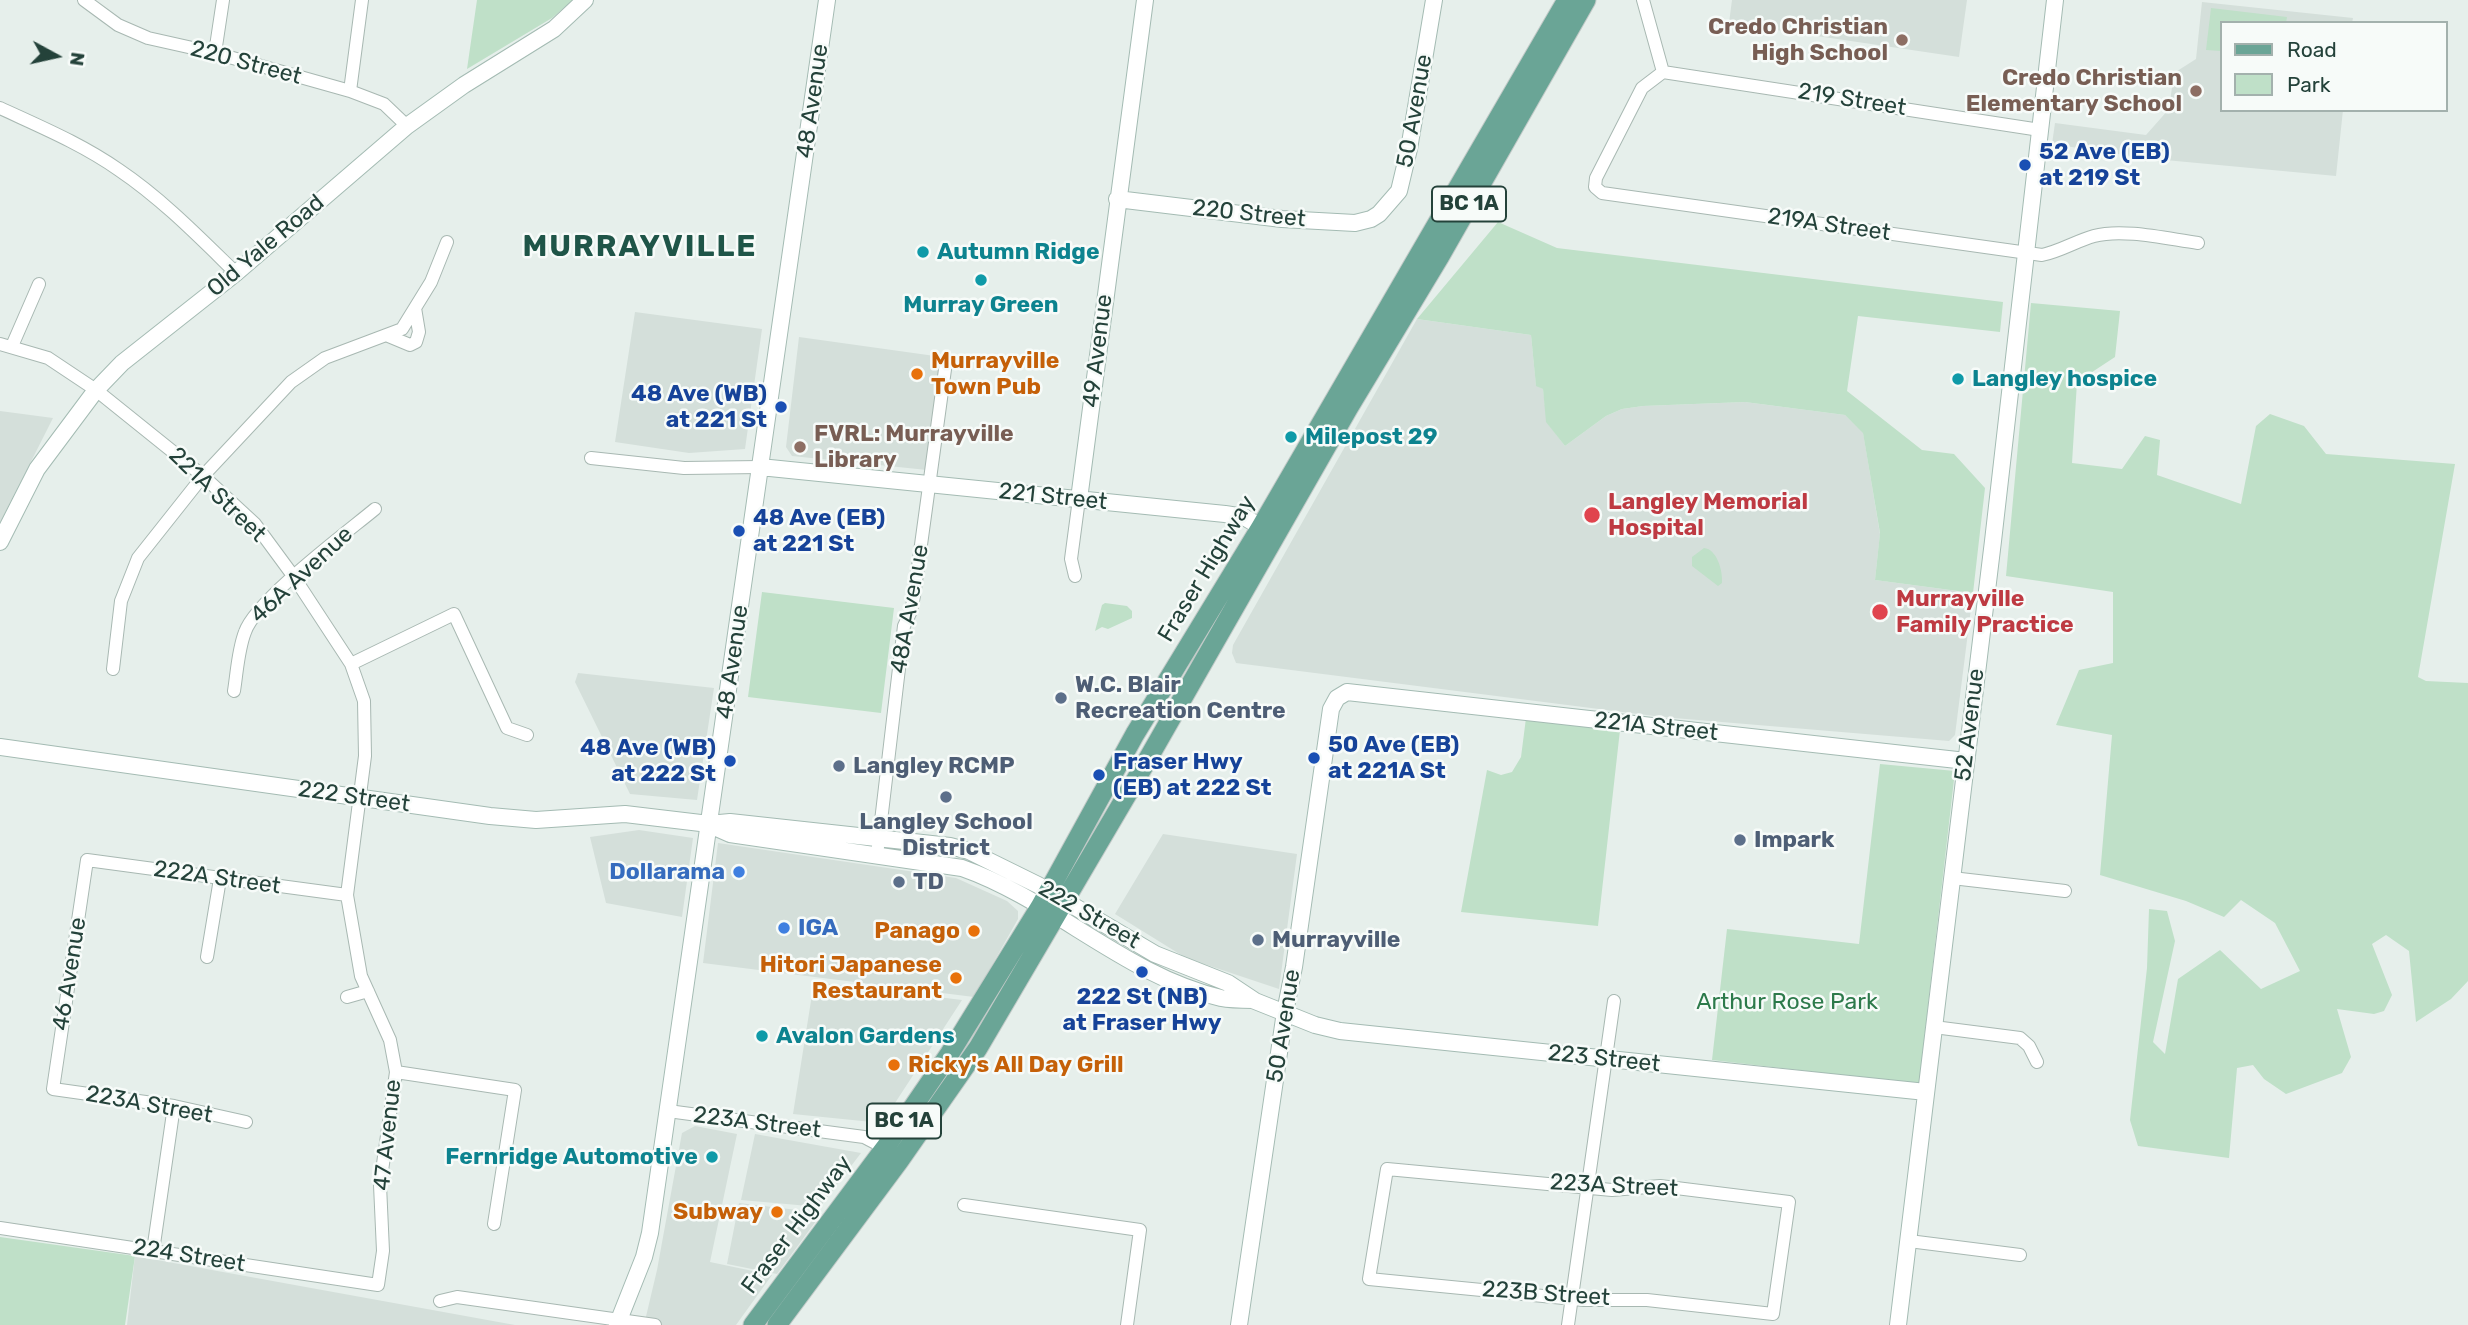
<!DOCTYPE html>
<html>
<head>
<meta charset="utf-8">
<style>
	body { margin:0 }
	#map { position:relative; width:2468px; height:1325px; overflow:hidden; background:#e6efeb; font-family:Rubik,sans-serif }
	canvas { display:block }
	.legend { position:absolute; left:2220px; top:21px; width:228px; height:91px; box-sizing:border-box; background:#f7fbf9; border:2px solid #a3b1ad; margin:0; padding:9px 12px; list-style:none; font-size:21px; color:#24423a }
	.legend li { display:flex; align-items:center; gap:14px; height:35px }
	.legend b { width:35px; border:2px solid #a3b1ad }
	.north { position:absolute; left:21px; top:21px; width:70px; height:70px; -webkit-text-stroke:5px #f7fbf9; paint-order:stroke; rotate:98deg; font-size:19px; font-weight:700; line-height:28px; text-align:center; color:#24423a }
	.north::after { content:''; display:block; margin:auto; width:24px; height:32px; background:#24423a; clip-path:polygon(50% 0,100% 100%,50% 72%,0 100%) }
</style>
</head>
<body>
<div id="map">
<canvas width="2468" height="1325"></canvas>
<ul class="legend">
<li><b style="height:9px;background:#6aa596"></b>Road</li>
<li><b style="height:19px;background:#bfe0c8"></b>Park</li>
</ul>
<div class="north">N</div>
</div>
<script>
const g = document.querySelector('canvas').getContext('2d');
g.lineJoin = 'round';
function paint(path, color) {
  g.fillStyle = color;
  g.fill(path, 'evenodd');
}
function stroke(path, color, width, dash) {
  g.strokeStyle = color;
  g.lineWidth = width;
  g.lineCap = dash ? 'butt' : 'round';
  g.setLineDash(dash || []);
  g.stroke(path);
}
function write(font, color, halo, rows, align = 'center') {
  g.font = font + ' Rubik,sans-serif';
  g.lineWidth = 5;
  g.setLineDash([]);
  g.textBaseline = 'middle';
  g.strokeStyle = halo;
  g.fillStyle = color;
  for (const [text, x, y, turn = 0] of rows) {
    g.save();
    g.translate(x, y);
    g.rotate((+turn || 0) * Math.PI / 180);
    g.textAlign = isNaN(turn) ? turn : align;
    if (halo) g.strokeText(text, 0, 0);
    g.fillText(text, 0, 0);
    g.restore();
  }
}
paint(new Path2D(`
	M 1732,0 L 1967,0 L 1959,57 L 1729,23 Z
	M 2202,2 L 2353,18 L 2352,23 L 2221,23 L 2221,110 L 2343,110 L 2336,176 L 2144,158 L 2052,144 L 2055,123 L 2146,135 L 2169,109 L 2174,73 L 2196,59 Z
	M 635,312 L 762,329 L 745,449 L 689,453 L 615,442 Z
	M 1417,319 L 1531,335 L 1536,385 L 1543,389 L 1547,422 L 1565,446 L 1606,416 L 1622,409 L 1643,406 L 1745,402 L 1845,415 L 1863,432 L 1880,534 L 1875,580 L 1973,593 L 1955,735 L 1949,741 L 1662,717 L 1236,663 L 1232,653 L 1233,645 Z
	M 799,337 L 942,357 L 927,470 L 792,456 L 786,447 Z
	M 0,411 L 53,418 L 0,523 Z
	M 578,673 L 714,688 L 697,800 L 630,794 L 575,682 Z
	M 639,830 L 693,838 L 682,917 L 606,903 L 590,837 Z
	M 1163,834 L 1297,854 L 1279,989 L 1186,958 L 1115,914 Z
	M 718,843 L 956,878 L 1007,901 L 1018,911 L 1018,919 L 974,997 L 703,963 Z
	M 814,982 L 962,1000 L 882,1123 L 793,1114 Z
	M 695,1126 L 737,1134 L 710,1262 L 772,1275 L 736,1325 L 644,1325 L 657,1270 L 682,1133 Z
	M 755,1134 L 861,1153 L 820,1207 L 741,1200 Z
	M 739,1203 L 822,1213 L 777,1274 L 727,1264 Z
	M 135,1256 L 515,1325 L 127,1325 Z`), '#d4dfda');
paint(new Path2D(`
	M 477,0 L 573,0 L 552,18 L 467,69 Z
	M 2211,8 L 2287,17 L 2286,23 L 2221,23 L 2221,51 L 2206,50 Z
	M 1498,222 L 1557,248 L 2003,302 L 2000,332 L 1858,316 L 1847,391 L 1922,450 L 1954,454 L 1985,488 L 1973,593 L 1875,580 L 1880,533 L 1863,433 L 1845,415 L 1745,402 L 1643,406 L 1622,409 L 1606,416 L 1565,446 L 1546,422 L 1543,389 L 1536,386 L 1531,335 L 1417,319 Z
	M 2031,303 L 2120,311 L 2115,357 L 2077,382 L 2072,463 L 2122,469 L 2145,436 L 2160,440 L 2157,475 L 2241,504 L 2256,426 L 2270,414 L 2304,426 L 2326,454 L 2455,464 L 2418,677 L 2426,681 L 2468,683 L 2468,981 L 2451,999 L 2416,1022 L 2409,951 L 2386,935 L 2372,944 L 2392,995 L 2384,1011 L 2374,1014 L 2337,1009 L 2351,1057 L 2342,1073 L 2286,1094 L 2264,1079 L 2253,1065 L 2237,1068 L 2229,1158 L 2138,1146 L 2130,1120 L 2147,968 L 2149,909 L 2167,911 L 2175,941 L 2153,1042 L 2165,1054 L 2178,979 L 2220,950 L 2261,989 L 2300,971 L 2275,923 L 2241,900 L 2224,917 L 2186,901 L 2100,875 L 2112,735 L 2056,725 L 2079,670 L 2113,663 L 2113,592 L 2006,576 Z
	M 1704,548 C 1717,549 1723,571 1722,583 L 1718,586 L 1692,566 L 1692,557 Z
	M 762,592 L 894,608 L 881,713 L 748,697 Z
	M 1105,603 L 1127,606 L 1132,611 L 1132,618 L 1108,629 L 1102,627 L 1095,631 L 1102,605 Z
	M 1526,718 L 1620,730 L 1598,926 L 1461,912 L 1487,770 L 1501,775 L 1512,772 L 1521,757 Z
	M 1880,764 L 1955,771 L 1919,1084 L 1712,1060 L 1727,929 L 1859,944 Z
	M 0,1237 L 135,1256 L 125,1325 L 0,1325 Z`), '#bfe0c8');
const street = new Path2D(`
	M 84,0 L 118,25 L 148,38 L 215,53 L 350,91 L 384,104 L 407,126
	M 1643,0 L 1663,72
	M 215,53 L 223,0
	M 1663,72 L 1642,88 L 1596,178 L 1595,187 L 1602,193 L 2042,255 C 2061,251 2076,241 2094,236 C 2123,228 2168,239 2198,243
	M 1663,72 L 2040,130
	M 350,91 L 362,0
	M 0,108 C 41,127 82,144 119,170 C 162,199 199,237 236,273
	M 386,335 L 410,345 L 416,342 L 419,332 L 415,308
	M 0,344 L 48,358 L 96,390 L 203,476 L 255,524 L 294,577 L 351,664 L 364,701 L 365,756 L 347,895 L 361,976 L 390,1040 L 396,1072 L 380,1185 L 383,1251 L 378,1285 L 0,1228
	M 12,346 L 39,284
	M 591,458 L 684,468 L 760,467
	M 1075,576 L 1071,559 L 1079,499
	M 351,664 L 454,614 L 507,728 L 527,735
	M 113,669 L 121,601 L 138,558 L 203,476 L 291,382 L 325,358 L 402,329 L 431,282 L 447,242
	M 234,691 C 237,672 238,650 245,632 C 256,600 346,533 375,509
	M 877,855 L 904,626 L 911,611 L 914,596 L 946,362
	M 1952,878 L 2065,891
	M 207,957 L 220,879
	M 347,997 L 368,991
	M 1934,1027 L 2020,1038 L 2029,1046 L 2037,1062
	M 396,1072 L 515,1090 L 494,1224
	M 668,1111 L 864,1137 L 885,1148
	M 246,1122 L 174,1106 L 53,1089 L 87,860 L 347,895
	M 1387,1169 L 1612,1190 L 1660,1186 L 1789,1202 L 1773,1314 L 1647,1300 L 1584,1300 L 1369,1279 Z
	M 964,1205 L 1140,1230 L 1127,1325
	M 1909,1241 L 2020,1255
	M 153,1251 L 174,1106
	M 440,1301 L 457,1297 L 655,1325
	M 1568,1325 L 1614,1001`);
const secondary = new Path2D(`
	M 1117,199 L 1282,219 L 1355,223 L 1371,219 L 1379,214 L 1399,191 L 1409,149 L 1434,0
	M 760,467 L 1225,514 L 1244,517 L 1261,527
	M 1079,499 L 1145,0
	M 0,542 L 37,469 L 96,390 L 122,363 L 236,273 L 407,126 L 464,85 L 554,29 L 585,0
	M 0,747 L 490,816 L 536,820 L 625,814 L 709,824 L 730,822 L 950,846 L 969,851 L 1038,885 L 1155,954 L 1228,983 L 1255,1001 L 1315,1025 L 1340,1031 L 1926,1092
	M 712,826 L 730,834 L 962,868 C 1053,900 1126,976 1221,998 C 1231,1000 1242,1000 1253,1000
	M 617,1325 L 644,1257 L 650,1233 L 827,0
	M 1239,1325 L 1285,1012 L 1294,967 L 1331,709 L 1337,698 L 1347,692 L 1966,761
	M 1898,1325 L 1993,541 L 2055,0`);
const primary = new Path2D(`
	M 753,1325 L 885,1148 L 950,1053 L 1040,907 L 1135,734 L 1261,527 L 1567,0
	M 777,1325 L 899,1161 L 978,1048 L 1145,764 L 1349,407 L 1440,256 L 1586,0`);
stroke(street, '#a8b8b2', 14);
stroke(secondary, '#a4bbb3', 18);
stroke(primary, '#c2cac8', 21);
stroke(street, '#fff', 12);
stroke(secondary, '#fff', 16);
stroke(primary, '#6aa596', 19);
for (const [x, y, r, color] of [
	[1902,40,7,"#8d6e63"],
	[2196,91,7,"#8d6e63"],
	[2025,165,7,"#1a4fb4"],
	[923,252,7,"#0f9aa8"],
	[981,280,7,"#0f9aa8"],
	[917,374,7,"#e8710a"],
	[1958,379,7,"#0f9aa8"],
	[781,407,7,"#1a4fb4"],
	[1291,437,7,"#0f9aa8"],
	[800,447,7,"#8d6e63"],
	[1592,515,9,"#e0444e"],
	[739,531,7,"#1a4fb4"],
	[1880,612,9,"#e0444e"],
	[1061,698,7,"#5c6f8a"],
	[1314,758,7,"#1a4fb4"],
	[730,761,7,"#1a4fb4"],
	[839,766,7,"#5c6f8a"],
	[1099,775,7,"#1a4fb4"],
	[946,797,7,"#5c6f8a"],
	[1740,840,7,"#5c6f8a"],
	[739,872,7,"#3f7fe0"],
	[899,882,7,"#5c6f8a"],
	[784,928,7,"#3f7fe0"],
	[974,931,7,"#e8710a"],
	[1258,940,7,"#5c6f8a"],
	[1142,972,7,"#1a4fb4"],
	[956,978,7,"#e8710a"],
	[762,1036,7,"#0f9aa8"],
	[894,1065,7,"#e8710a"],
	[712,1157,7,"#0f9aa8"],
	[777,1212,7,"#e8710a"]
]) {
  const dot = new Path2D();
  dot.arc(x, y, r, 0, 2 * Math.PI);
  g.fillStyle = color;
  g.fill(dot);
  stroke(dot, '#f7fbf9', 2.5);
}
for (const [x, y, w] of [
	[1469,204,74],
	[904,1121,74]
]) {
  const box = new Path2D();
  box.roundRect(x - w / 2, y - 17.5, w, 35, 5);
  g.fillStyle = '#f7fbf9';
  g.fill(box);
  stroke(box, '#24423a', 2);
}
write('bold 21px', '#24423a', null, [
	["BC 1A",1469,204],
	["BC 1A",904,1121]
]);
write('bold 23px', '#785e54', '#f7fbf9', [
	["Credo Christian",1888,27],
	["High School",1888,53],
	["Credo Christian",2182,78],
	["Elementary School",2182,104],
	["FVRL: Murrayville",814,434,"left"],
	["Library",814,460,"left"]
], 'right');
write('23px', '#24423a', '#f7fbf9', [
	["220 Street",246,63,15],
	["219 Street",1852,100,9],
	["48 Avenue",813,101,-82],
	["50 Avenue",1415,111,-80],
	["220 Street",1249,214,6],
	["219A Street",1829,225,8],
	["Old Yale Road",266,246,-40],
	["49 Avenue",1098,351,-83],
	["221A Street",217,495,44],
	["221 Street",1053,497,6],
	["Fraser Highway",1207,569,-59],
	["46A Avenue",302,575,-43],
	["48A Avenue",910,609,-80],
	["48 Avenue",733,662,-82],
	["52 Avenue",1970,725,-83],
	["221A Street",1656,727,6],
	["222 Street",354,797,8],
	["222A Street",217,878,8],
	["222 Street",1089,915,30],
	["46 Avenue",70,974,-81],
	["50 Avenue",1284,1026,-81],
	["223 Street",1604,1059,6],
	["223A Street",149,1105,10],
	["223A Street",757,1123,7],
	["47 Avenue",388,1135,-84],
	["223A Street",1614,1186,3],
	["Fraser Highway",797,1225,-53],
	["224 Street",189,1256,9],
	["223B Street",1546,1294,4]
]);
write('bold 23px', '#164399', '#f7fbf9', [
	["52 Ave (EB)",2039,152],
	["at 219 St",2039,178],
	["48 Ave (WB)",767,394,"right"],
	["at 221 St",767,420,"right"],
	["48 Ave (EB)",753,518],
	["at 221 St",753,544],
	["50 Ave (EB)",1328,745],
	["at 221A St",1328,771],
	["48 Ave (WB)",716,748,"right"],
	["at 222 St",716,774,"right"],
	["Fraser Hwy",1113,762],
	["(EB) at 222 St",1113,788],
	["222 St (NB)",1142,997,"center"],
	["at Fraser Hwy",1142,1023,"center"]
], 'left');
write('bold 23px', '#0d838f', '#f7fbf9', [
	["Autumn Ridge",937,252],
	["Murray Green",981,305,"center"],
	["Langley hospice",1972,379],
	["Milepost 29",1305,437],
	["Avalon Gardens",776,1036],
	["Fernridge Automotive",698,1157,"right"]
], 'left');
write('bold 23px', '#c56008', '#f7fbf9', [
	["Murrayville",931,361,"left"],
	["Town Pub",931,387,"left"],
	["Panago",960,931],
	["Hitori Japanese",942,965],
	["Restaurant",942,991],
	["Ricky's All Day Grill",908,1065,"left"],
	["Subway",763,1212]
], 'right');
write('bold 23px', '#be3a42', '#f7fbf9', [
	["Langley Memorial",1608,502],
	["Hospital",1608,528],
	["Murrayville",1896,599],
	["Family Practice",1896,625]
], 'left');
write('bold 23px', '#4e5e75', '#f7fbf9', [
	["W.C. Blair",1075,685],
	["Recreation Centre",1075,711],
	["Langley RCMP",853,766],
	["Langley School",946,822,"center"],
	["District",946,848,"center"],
	["Impark",1754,840],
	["TD",913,882],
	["Murrayville",1272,940]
], 'left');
write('bold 23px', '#366cbe', '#f7fbf9', [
	["Dollarama",725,872],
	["IGA",798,928,"left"]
], 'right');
write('23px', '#2d7a4b', '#f7fbf9', [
	["Arthur Rose Park",1787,1002]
]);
g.letterSpacing = '2px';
write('bold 30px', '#1f5548', '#f7fbf9', [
	["MURRAYVILLE",640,247]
]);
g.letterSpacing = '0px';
</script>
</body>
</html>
